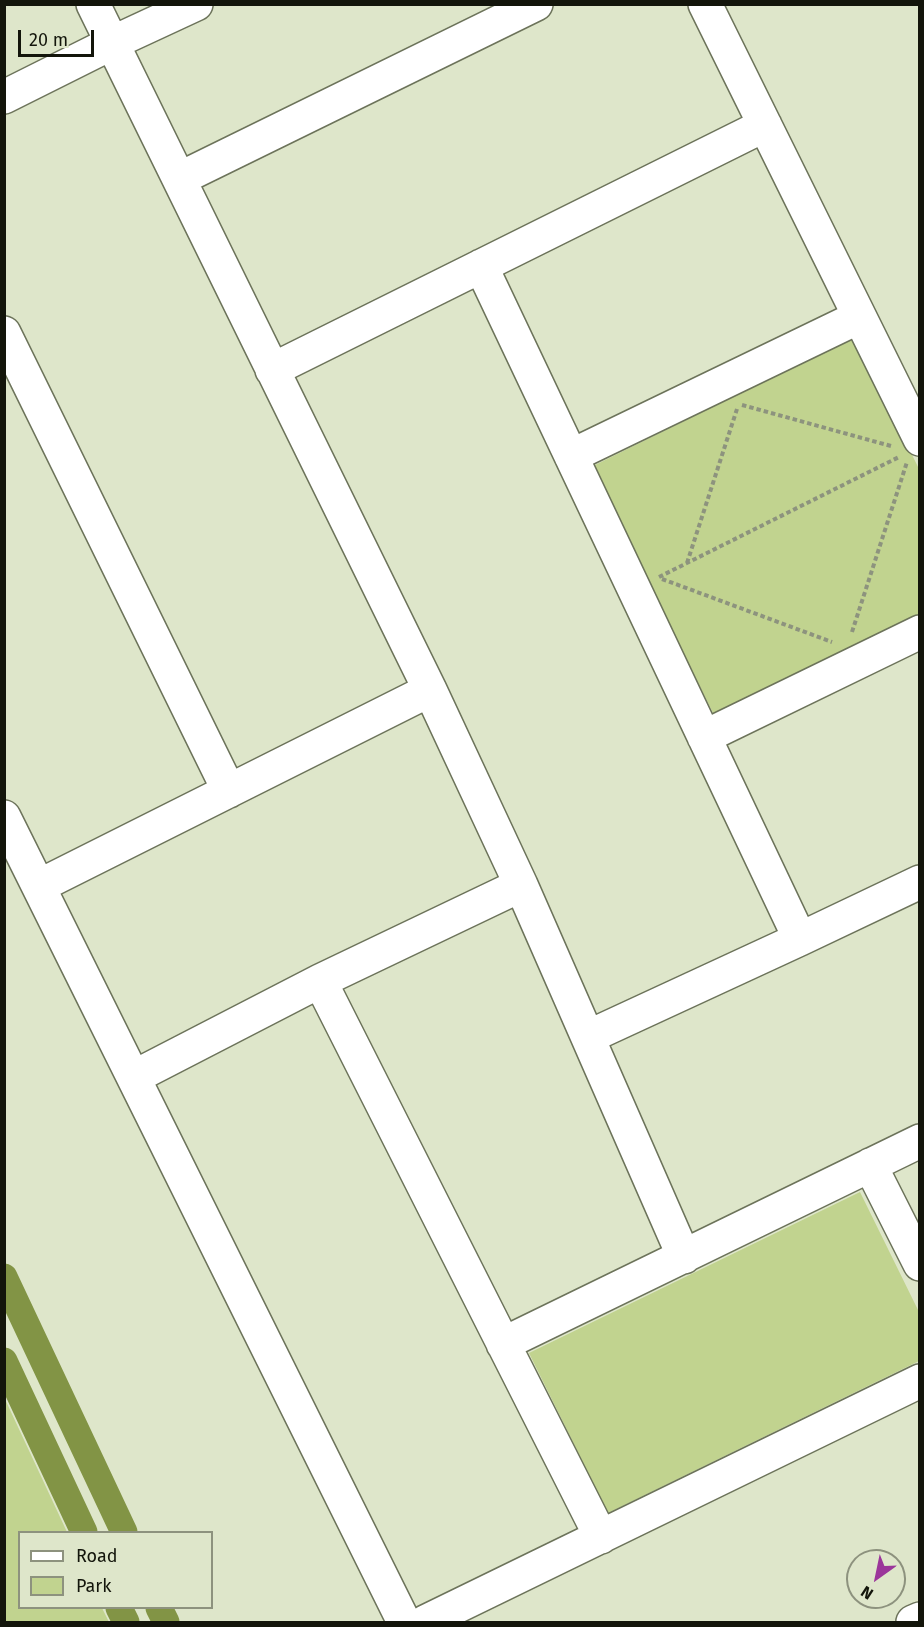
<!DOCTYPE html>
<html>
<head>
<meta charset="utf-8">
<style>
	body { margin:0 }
	#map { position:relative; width:924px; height:1627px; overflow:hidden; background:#dee6ca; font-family:"Fira Sans",sans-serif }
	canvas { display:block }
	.frame { position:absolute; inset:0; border:6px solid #13150b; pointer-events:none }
	.legend { position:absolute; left:18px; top:1531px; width:195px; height:78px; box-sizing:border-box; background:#dee6ca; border:2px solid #8d927e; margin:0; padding:8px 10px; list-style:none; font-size:18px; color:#13150b }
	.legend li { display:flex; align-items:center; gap:12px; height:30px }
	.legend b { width:30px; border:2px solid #8d927e }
	.north { position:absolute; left:846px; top:1549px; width:60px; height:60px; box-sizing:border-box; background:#dee6ca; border:2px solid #8d927e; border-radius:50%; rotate:213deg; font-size:16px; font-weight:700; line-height:24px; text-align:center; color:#13150b }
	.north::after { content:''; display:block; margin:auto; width:21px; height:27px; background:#9b369a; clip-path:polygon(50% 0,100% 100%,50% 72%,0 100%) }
	.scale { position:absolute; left:18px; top:30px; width:76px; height:27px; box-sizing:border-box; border:3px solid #13150b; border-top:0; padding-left:8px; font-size:18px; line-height:21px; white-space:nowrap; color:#13150b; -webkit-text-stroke:4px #dee6ca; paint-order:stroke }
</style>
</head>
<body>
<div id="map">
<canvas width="924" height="1627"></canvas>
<div class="frame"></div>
<ul class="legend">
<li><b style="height:8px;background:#fff"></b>Road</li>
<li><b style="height:16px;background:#c1d38f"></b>Park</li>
</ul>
<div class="north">N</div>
<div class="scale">20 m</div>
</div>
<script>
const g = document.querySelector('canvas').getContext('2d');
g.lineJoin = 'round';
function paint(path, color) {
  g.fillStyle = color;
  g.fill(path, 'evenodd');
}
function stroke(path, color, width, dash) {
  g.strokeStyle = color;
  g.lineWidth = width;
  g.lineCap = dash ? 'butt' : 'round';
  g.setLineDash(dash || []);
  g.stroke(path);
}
paint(new Path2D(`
	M 854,337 L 919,469 L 919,614 L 714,715 L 591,467 Z
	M 860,1192 L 919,1312 L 919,1361 L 608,1513 L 529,1353 Z
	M 4,1397 L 67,1532 L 20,1532 L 20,1608 L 102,1608 L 109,1622 L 5,1622 Z`), '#c1d38f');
stroke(new Path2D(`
	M 4,1277 L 124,1532
	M 4,1361 L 84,1532
	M 119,1608 L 126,1622
	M 159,1608 L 166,1622`), '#829445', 27);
const minor = new Path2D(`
	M 93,4 L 430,690 L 521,885 L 684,1257
	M 705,4 L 920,439
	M 4,97 L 112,43 L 196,4
	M 179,179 L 536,4
	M 481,266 L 800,939
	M 4,333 L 229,791
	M 272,370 L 765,125
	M 571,456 L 859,317
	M 704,737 L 920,632
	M 4,817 L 404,1622
	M 39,886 L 430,690
	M 320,981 L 601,1537
	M 588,1037 L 800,939 L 920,882
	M 134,1077 L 320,981 L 521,885
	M 870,1165 L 920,1264
	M 503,1344 L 920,1141
	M 425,1622 L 920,1381
	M 913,1622 L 920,1619`);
stroke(minor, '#6c735a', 36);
stroke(new Path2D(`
	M 742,405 L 891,446
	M 687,563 L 737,409
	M 659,577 L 899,457
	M 662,579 L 832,642
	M 852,632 L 907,462`), '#8d937e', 4, [4.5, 3]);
stroke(minor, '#fff', 33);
</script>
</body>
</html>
